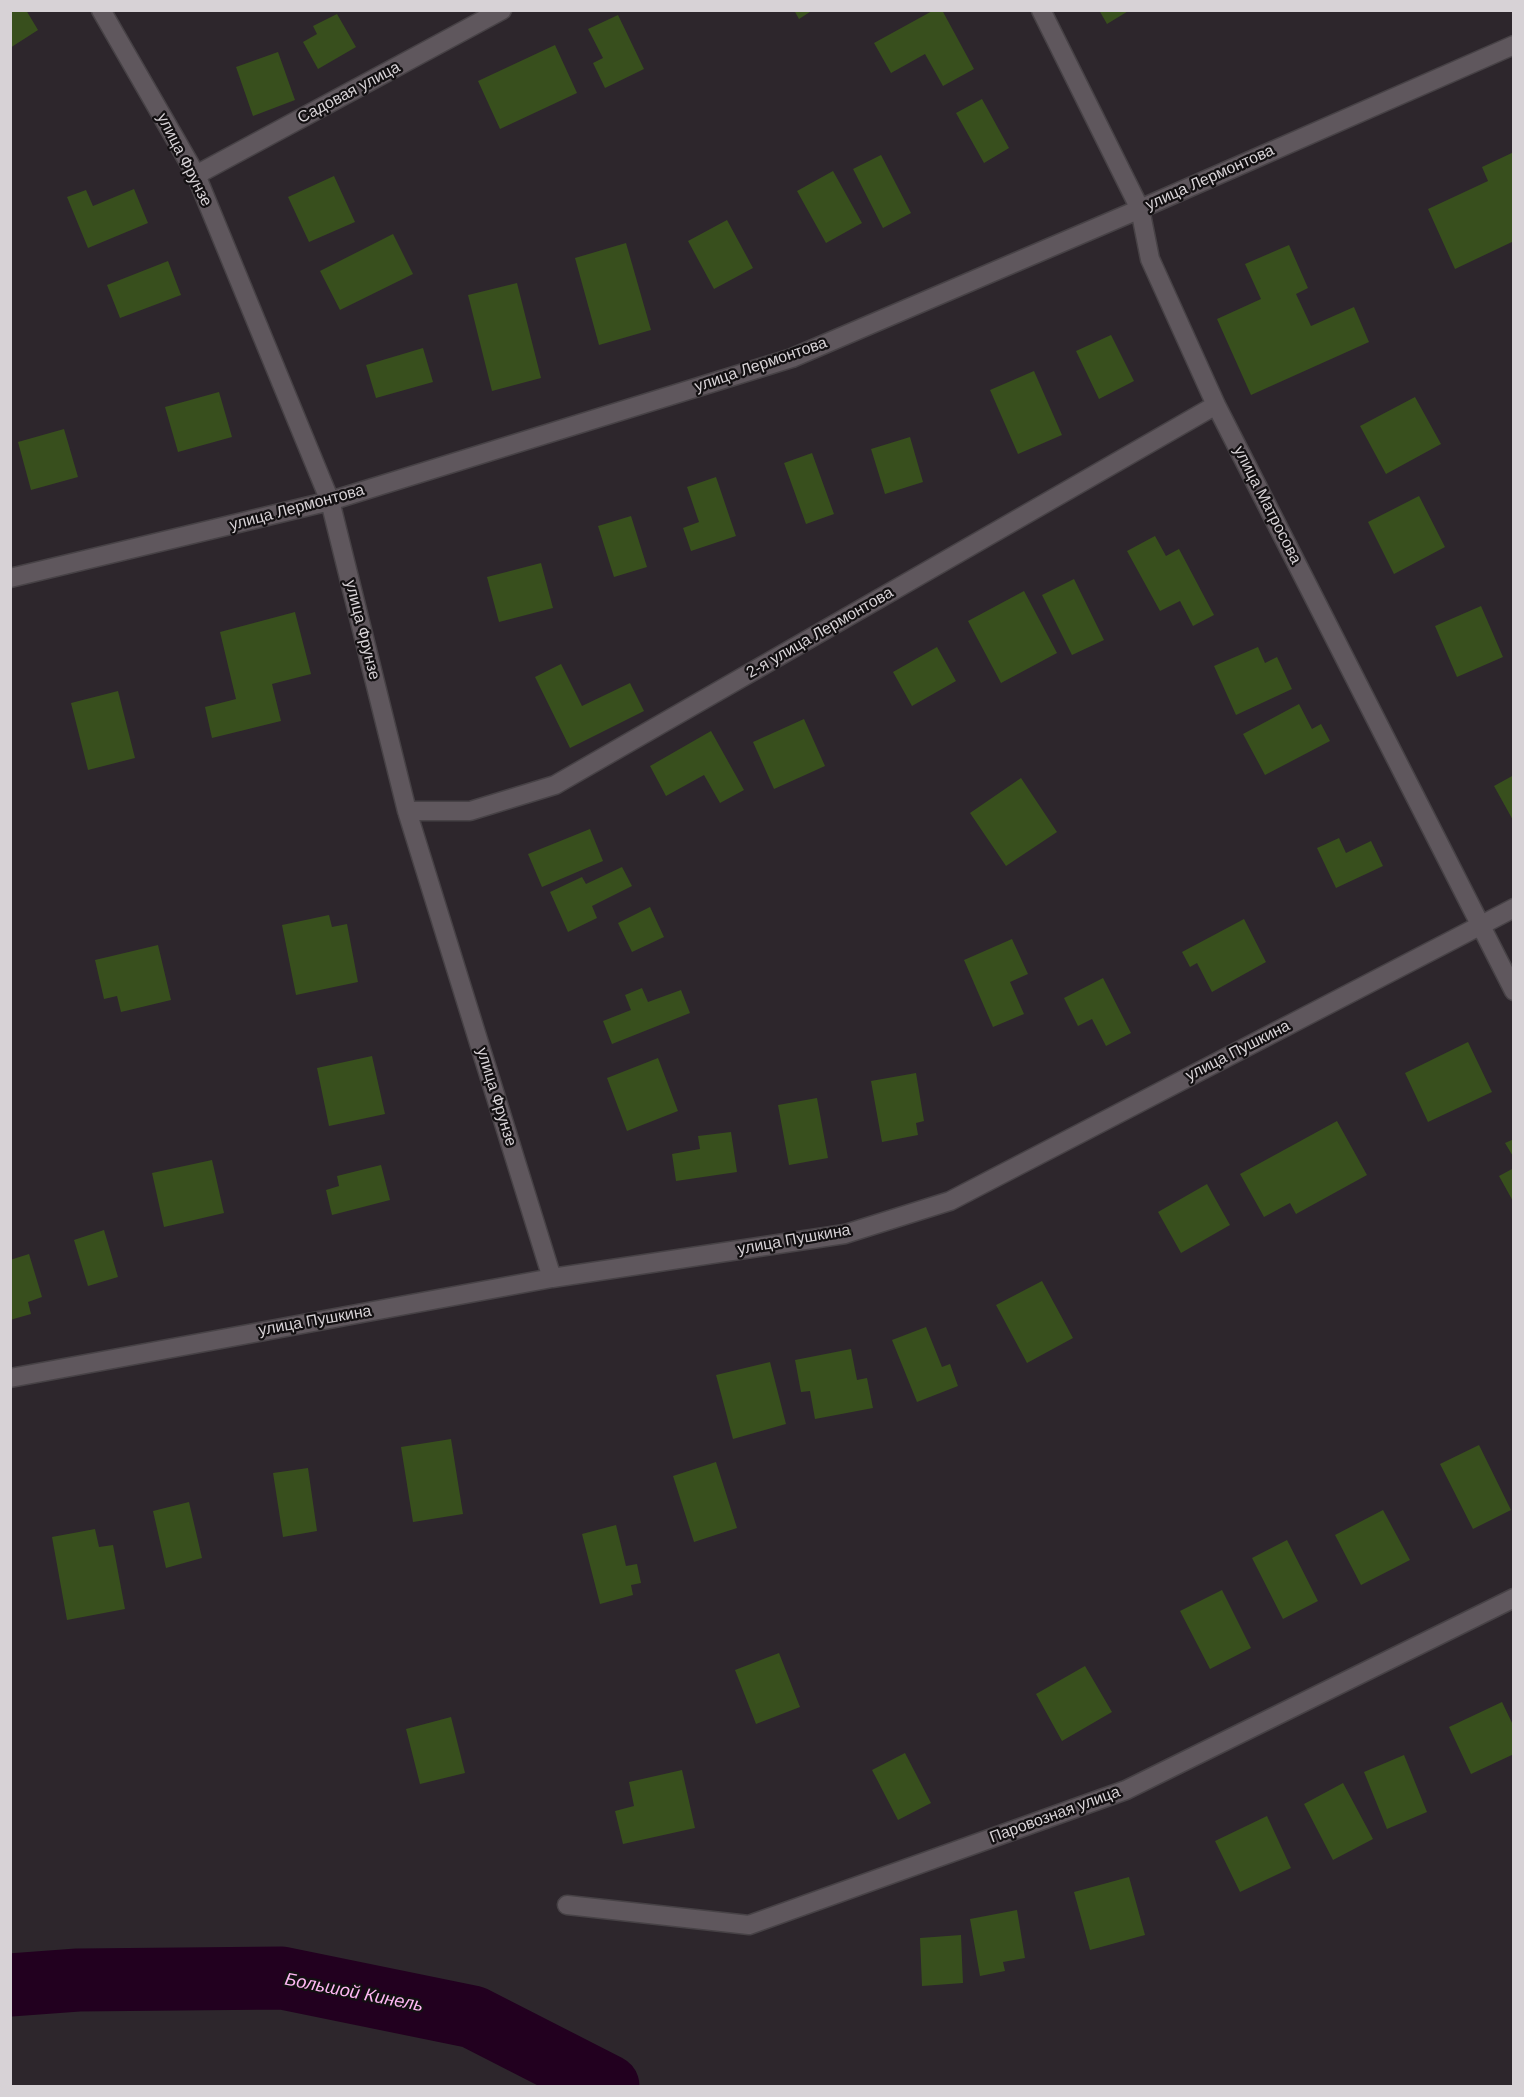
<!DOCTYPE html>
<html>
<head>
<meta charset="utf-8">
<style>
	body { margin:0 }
	#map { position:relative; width:1524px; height:2097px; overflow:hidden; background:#2d262c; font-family:Arial,sans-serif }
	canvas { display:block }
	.frame { position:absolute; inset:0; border:12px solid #d7d2d6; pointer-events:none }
</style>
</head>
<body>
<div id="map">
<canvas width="1524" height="2097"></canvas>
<div class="frame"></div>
</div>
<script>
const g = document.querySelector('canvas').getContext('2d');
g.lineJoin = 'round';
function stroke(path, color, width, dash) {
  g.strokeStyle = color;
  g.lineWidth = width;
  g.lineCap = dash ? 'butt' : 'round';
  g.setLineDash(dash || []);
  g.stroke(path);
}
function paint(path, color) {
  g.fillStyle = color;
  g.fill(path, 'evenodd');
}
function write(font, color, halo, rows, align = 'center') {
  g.font = font + ' Arial,sans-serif';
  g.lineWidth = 4.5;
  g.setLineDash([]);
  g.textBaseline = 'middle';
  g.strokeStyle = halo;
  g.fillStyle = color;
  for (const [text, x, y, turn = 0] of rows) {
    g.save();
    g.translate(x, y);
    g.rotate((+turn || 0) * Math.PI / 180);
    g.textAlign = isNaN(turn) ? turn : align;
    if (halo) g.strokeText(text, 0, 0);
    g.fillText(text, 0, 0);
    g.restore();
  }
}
stroke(new Path2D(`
	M 10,1985 L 78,1980 L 282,1978 L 473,2017 L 608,2086`), '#22001f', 63);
paint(new Path2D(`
	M 10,10 L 26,10 L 38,30 L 10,48 Z
	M 794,10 L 813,10 L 799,19 Z
	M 934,10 L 942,10 L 974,69 L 943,86 L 925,54 L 891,73 L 874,43 Z
	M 1099,10 L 1130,10 L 1107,24 Z
	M 337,14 L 356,47 L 318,69 L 303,42 L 317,34 L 313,26 Z
	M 618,15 L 644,69 L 605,88 L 593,63 L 603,58 L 588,29 Z
	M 555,45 L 577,93 L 500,129 L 478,81 Z
	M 278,52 L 295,100 L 253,116 L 236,67 Z
	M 982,99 L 1009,148 L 984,163 L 956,113 Z
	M 1514,152 L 1514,241 L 1455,269 L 1428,209 L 1488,181 L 1482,167 Z
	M 881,155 L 911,213 L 883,228 L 853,169 Z
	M 833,171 L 862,223 L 826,243 L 797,191 Z
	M 334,176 L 355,222 L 309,242 L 288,197 Z
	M 134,189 L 148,223 L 88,248 L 67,197 L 86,190 L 93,206 Z
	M 727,220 L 753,268 L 714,289 L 688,241 Z
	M 393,234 L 413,274 L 340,310 L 320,271 Z
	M 626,243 L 651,330 L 599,345 L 575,258 Z
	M 1289,245 L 1308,288 L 1296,294 L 1311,326 L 1354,307 L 1369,342 L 1251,395 L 1217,319 L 1261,299 L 1245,264 Z
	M 168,261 L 181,295 L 120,318 L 107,285 Z
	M 517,283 L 541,378 L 492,391 L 468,295 Z
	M 1111,335 L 1134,381 L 1099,399 L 1076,351 Z
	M 423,348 L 433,382 L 376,398 L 366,365 Z
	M 1034,371 L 1062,435 L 1018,454 L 990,390 Z
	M 219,392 L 232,437 L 178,452 L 165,407 Z
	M 1415,397 L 1441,444 L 1386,474 L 1360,426 Z
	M 64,429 L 78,477 L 31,490 L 18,442 Z
	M 910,437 L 923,482 L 885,494 L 871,449 Z
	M 812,453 L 834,514 L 806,524 L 784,463 Z
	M 716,477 L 736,536 L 691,551 L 683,528 L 699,522 L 687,487 Z
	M 1419,496 L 1445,547 L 1394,574 L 1368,522 Z
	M 631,516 L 647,567 L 614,577 L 598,526 Z
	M 1155,536 L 1166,556 L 1179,549 L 1214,615 L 1193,626 L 1180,601 L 1160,611 L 1127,551 Z
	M 541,563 L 553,608 L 499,622 L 487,577 Z
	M 1074,579 L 1104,640 L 1072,655 L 1042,595 Z
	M 1024,591 L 1057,653 L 1001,683 L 968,621 Z
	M 1481,606 L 1503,657 L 1457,677 L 1435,626 Z
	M 295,612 L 311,674 L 272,684 L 281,721 L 212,738 L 205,707 L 236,699 L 220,632 Z
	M 937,647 L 956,681 L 912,706 L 893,672 Z
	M 1258,647 L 1265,663 L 1277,657 L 1292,689 L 1236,715 L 1214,666 Z
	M 561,664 L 582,706 L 630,683 L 644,711 L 570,748 L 535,677 Z
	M 118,691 L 135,758 L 88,770 L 71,703 Z
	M 1299,704 L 1312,729 L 1321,724 L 1330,741 L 1265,775 L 1243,734 Z
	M 804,719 L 825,766 L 774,789 L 753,742 Z
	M 711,731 L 744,790 L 720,803 L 704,775 L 666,796 L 650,766 Z
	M 1514,775 L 1514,822 L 1494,786 Z
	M 1021,778 L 1057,832 L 1006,866 L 970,813 Z
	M 590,829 L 603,861 L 542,887 L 528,854 Z
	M 1339,838 L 1346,853 L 1371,841 L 1383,866 L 1336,888 L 1317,848 Z
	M 622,867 L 632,886 L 592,906 L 597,918 L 568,932 L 550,892 L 582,877 L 586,884 Z
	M 650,907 L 664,937 L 632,952 L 618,923 Z
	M 329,915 L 332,927 L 347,924 L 358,982 L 296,995 L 282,925 Z
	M 1244,919 L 1266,962 L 1212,992 L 1197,963 L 1190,967 L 1182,952 Z
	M 1012,939 L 1028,974 L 1010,982 L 1024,1014 L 993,1027 L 964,960 Z
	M 158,945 L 171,1000 L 121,1012 L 117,996 L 104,999 L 95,960 Z
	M 1103,978 L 1131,1033 L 1106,1046 L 1092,1019 L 1078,1026 L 1064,998 Z
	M 642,988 L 648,1002 L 681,990 L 690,1013 L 612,1044 L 603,1021 L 631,1010 L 625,995 Z
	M 1468,1042 L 1492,1092 L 1428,1122 L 1405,1073 Z
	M 372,1056 L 385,1114 L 329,1126 L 317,1068 Z
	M 658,1058 L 678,1111 L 627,1131 L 607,1078 Z
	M 916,1073 L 924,1121 L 916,1123 L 918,1135 L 882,1142 L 871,1081 Z
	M 817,1098 L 828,1158 L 789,1165 L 778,1105 Z
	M 1337,1121 L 1367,1175 L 1296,1214 L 1290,1203 L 1264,1217 L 1240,1174 Z
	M 731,1132 L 737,1172 L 676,1181 L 672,1154 L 700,1149 L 698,1136 Z
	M 1514,1139 L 1514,1158 L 1505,1143 Z
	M 212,1160 L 224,1213 L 164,1227 L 152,1173 Z
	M 381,1165 L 390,1200 L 332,1215 L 326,1190 L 339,1186 L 337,1176 Z
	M 1514,1168 L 1514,1203 L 1499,1176 Z
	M 1207,1184 L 1230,1225 L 1181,1253 L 1158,1212 Z
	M 104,1230 L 118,1277 L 88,1286 L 74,1240 Z
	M 29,1254 L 42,1297 L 28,1302 L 31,1314 L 10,1320 L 10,1260 Z
	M 1042,1281 L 1073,1338 L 1027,1363 L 996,1305 Z
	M 926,1327 L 942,1367 L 950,1364 L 958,1386 L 917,1402 L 892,1340 Z
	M 851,1349 L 857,1380 L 867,1378 L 873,1408 L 815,1419 L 810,1391 L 801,1392 L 795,1360 Z
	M 770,1362 L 786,1424 L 733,1439 L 716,1375 Z
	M 451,1439 L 463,1514 L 413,1522 L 401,1447 Z
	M 1479,1445 L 1511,1510 L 1473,1529 L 1440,1464 Z
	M 716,1462 L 737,1528 L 694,1542 L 673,1476 Z
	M 308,1468 L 317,1531 L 283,1537 L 273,1473 Z
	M 189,1502 L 202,1558 L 166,1568 L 153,1511 Z
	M 1383,1510 L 1410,1560 L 1361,1585 L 1335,1535 Z
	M 616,1525 L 626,1566 L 637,1564 L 641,1583 L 631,1585 L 633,1595 L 600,1604 L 582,1534 Z
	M 95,1529 L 99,1547 L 113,1545 L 125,1609 L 67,1620 L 52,1537 Z
	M 1287,1540 L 1318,1601 L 1283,1619 L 1252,1558 Z
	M 1222,1590 L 1251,1648 L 1210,1669 L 1180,1611 Z
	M 779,1653 L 800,1707 L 756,1724 L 735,1670 Z
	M 1085,1666 L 1112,1712 L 1062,1741 L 1036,1694 Z
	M 1502,1702 L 1514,1727 L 1514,1754 L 1471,1774 L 1449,1727 Z
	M 451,1717 L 465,1773 L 420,1784 L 406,1729 Z
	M 905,1753 L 931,1803 L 898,1820 L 872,1770 Z
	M 1404,1755 L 1427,1812 L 1387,1829 L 1364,1772 Z
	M 682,1770 L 695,1828 L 623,1844 L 615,1811 L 634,1806 L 629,1782 Z
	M 1343,1783 L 1373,1839 L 1333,1860 L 1304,1804 Z
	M 1267,1816 L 1291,1868 L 1240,1892 L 1215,1841 Z
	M 1129,1877 L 1145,1935 L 1090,1950 L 1074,1892 Z
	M 1017,1910 L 1025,1958 L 1003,1962 L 1005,1971 L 980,1976 L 970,1919 Z
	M 961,1935 L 963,1983 L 922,1986 L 920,1938 Z`), '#384f1d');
const minor = new Path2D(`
	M 101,10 L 196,175 L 330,501 L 407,811 L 552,1278
	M 1041,10 L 1140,209 L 1150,259 L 1216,405 L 1514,991
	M 196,175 L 502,10
	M 10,578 L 330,501 L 792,358 L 1140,209 L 1514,45
	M 407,811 L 470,811 L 555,785 L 1216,405
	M 10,1378 L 552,1278 L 845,1234 L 950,1201 L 1514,908
	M 567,1905 L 749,1925 L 1126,1790 L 1514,1598`);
stroke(minor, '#474246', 21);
stroke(minor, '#5f575d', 18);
write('16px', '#d7d2d6', '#131012', [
	["Садовая улица",349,93,-28],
	["улица Фрунзе",184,160,63],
	["улица Лермонтова",1210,178,-24],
	["улица Лермонтова",761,365,-19],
	["улица Матросова",1267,505,63],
	["улица Лермонтова",297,508,-15],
	["улица Фрунзе",362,630,76],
	["2-я улица Лермонтова",820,633,-30],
	["улица Пушкина",1238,1051,-27],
	["улица Фрунзе",496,1097,73],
	["улица Пушкина",794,1240,-10],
	["улица Пушкина",315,1321,-10],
	["Паровозная улица",1055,1815,-20]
]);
write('italic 18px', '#feb8f3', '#131012', [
	["Большой Кинель",354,1993,11]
]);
</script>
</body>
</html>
